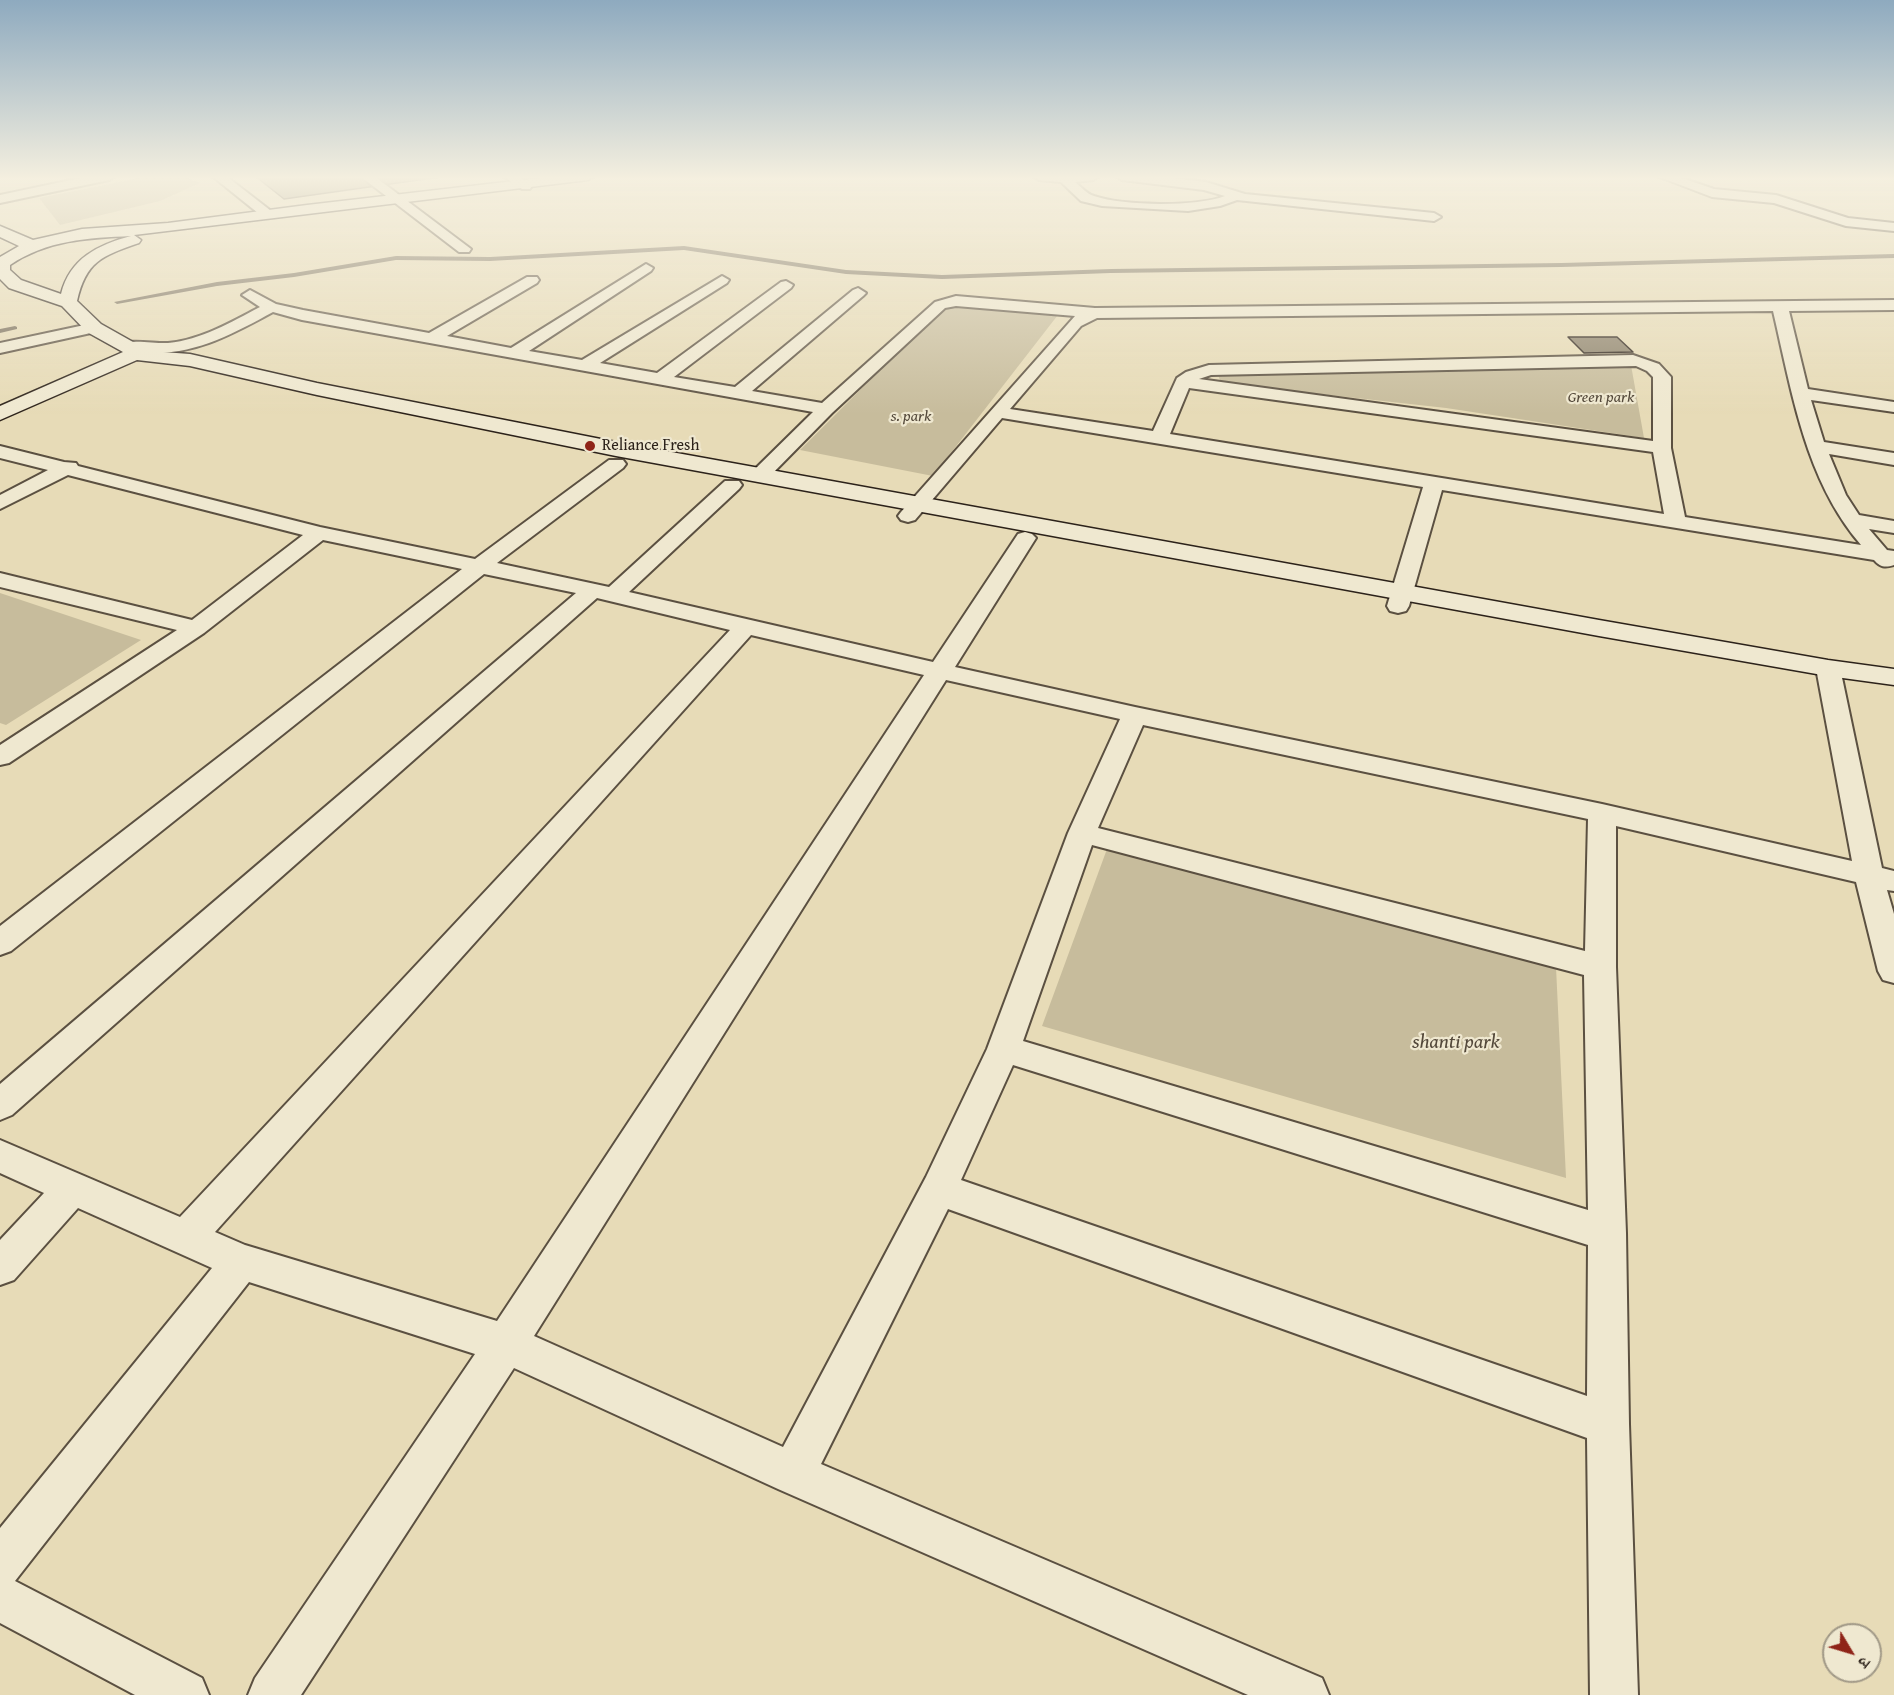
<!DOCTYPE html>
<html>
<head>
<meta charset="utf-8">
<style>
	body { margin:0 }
	#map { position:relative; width:1894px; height:1695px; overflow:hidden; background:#e7dbb7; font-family:"Gentium Book Plus","Noto Serif Devanagari",serif }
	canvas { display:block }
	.north { position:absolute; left:1822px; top:1623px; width:60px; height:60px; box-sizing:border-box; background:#efe8d0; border:2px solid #a19987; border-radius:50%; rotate:128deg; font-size:16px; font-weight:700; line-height:24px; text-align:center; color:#2c221a }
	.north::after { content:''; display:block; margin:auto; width:21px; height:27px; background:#8f2418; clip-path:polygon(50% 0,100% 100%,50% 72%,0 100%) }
</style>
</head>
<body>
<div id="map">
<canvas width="1894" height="1695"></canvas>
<div class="north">उ</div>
</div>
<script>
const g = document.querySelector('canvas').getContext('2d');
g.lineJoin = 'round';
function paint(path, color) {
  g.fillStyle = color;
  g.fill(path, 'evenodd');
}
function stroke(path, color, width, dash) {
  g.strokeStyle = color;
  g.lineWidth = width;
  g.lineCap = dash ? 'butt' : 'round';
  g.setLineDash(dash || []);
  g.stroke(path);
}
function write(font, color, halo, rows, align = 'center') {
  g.font = font + ' "Gentium Book Plus",serif';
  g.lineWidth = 4.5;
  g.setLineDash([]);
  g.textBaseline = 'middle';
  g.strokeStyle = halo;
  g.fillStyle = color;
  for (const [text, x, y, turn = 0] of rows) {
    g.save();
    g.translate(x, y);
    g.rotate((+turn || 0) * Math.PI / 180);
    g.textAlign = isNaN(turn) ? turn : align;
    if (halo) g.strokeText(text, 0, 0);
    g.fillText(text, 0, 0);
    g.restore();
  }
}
paint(new Path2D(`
	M 150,176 L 181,176 L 200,183 L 160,201 L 60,225 L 39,198 Z
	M 952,298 L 1061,311 L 933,476 L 800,450 Z
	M 1631,365 L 1644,438 L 1446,408 L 1221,383 L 1218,375 L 1237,372 Z
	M 0,593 L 141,640 L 6,725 L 0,723 Z
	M 1107,849 L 1556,967 L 1566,1178 L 1042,1026 Z`), '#c7bc9c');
paint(new Path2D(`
	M 684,246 L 846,270 L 942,275 L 1111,269 L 1561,263 L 1894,254 L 1894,258 L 1561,267 L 1111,273 L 942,279 L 846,274 L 684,250 L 490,261 L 396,260 L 294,277 L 217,286 L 117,304 L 114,302 L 217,282 L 294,273 L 396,256 L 490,257 Z
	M 15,326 L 17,327 L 17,329 L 0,333 L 0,329 Z`), '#766b58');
const building = new Path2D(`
	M 255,176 L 447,176 L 284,199 Z
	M 1568,337 L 1617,337 L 1633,352 L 1584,353 Z`);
paint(building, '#8d826c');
stroke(building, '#2c221a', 1.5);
const street = new Path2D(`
	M 90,176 L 115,176 L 109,180 L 0,203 L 0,195 Z
	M 212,176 L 226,176 L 275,214 L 273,217 L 263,217 Z
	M 360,176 L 374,176 L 471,249 L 469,252 L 459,252 Z
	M 503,176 L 518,176 L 532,186 L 530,189 L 522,189 Z
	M 1033,176 L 1099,176 L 1093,180 L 1075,182 C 1081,187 1087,194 1094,196 C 1123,206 1196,207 1225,196 L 1204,190 L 1122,180 L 1116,176 L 1156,176 L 1206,182 L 1245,194 L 1434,213 L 1441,217 L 1434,221 L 1237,200 L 1220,206 L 1188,211 L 1102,206 L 1081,201 L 1061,182 L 1039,180 Z
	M 1657,176 L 1676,176 L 1714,189 L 1776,195 L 1848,218 L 1894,223 L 1894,231 L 1846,226 L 1774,203 L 1712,197 Z
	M 646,264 L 653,268 L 651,271 L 529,351 L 582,360 L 722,276 L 729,280 L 727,283 L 600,363 L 657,373 L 781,282 L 786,281 L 793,285 L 791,288 L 674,377 L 735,387 L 853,290 L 858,288 L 866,293 L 863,296 L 752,391 L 822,403 L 935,302 L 956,296 L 1095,308 L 1894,300 L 1894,310 L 1789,311 L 1808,389 L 1894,402 L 1894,412 L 1811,400 L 1824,442 L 1894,453 L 1894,465 L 1829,454 L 1846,495 L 1859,515 L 1894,521 L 1894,533 L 1869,529 L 1887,550 L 1894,551 L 1894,565 C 1885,568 1880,567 1874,560 L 1442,490 L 1409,606 L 1406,611 L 1398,613 L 1390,611 L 1387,606 L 1423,487 L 1002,418 L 915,520 L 908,522 L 901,520 L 898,516 L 901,512 L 1075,316 L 956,306 L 945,308 L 832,413 L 768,478 L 754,478 L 751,474 L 754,470 L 813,412 L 302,320 L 273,312 C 231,335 189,358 140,352 C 132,352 124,352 119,346 C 126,338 156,344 168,343 C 201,340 231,322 260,307 L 242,295 L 250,290 L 276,304 L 303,310 L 429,333 L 527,277 L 537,277 L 539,280 L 537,283 L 447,336 L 511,348 ZM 1773,311 C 1792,392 1805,480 1861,545 L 1685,517 L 1671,448 L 1671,377 L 1659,364 L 1633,355 L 1209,365 L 1186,372 L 1177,378 L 1153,431 L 1010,409 L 1081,326 L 1097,318 ZM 1636,366 L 1647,371 L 1653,377 L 1653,441 L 1199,379 L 1211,375 ZM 1189,388 L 1653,452 L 1664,514 L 1170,434 Z
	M 94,323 L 100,325 L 102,328 L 100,331 L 0,353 L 0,343 Z
	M 0,446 L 64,462 L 76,463 L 78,466 L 320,527 L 475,559 L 609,460 L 623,460 L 626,464 L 623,468 L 497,563 L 609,587 L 725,481 L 739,481 L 742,485 L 739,489 L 629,592 L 933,662 L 1018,534 L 1025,532 L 1032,534 L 1036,538 L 955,667 L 1135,707 L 1602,804 L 1852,861 L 1816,668 L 1819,663 L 1828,661 L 1837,663 L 1840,668 L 1882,868 L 1894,871 L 1894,891 L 1887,890 L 1894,914 L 1894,983 L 1883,980 L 1878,971 L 1856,882 L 1616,826 L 1616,967 L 1626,1233 L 1629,1424 L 1638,1695 L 1590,1695 L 1587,1438 L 948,1209 L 821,1464 L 1322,1678 L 1329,1695 L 1248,1695 L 778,1489 L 514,1368 L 301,1695 L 248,1695 L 255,1678 L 475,1354 L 249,1282 L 15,1581 L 202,1678 L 209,1695 L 135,1695 L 0,1623 L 0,1528 L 212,1268 L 78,1208 L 14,1280 L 0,1285 L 0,1240 L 44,1193 L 0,1173 L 0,1140 L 180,1217 L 730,630 L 597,598 L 12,1115 L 0,1120 L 0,1084 L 576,593 L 484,574 L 11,951 L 0,955 L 0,926 L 462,569 L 323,540 L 204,633 L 9,763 L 0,765 L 0,745 L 177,630 L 0,587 L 0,573 L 192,620 L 303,535 L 68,475 L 0,509 L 0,495 L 48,470 L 0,458 ZM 751,635 L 924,675 L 497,1321 L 245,1245 L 215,1232 ZM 946,680 L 1120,719 L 1068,833 L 987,1049 L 926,1177 L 783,1447 L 534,1336 ZM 1143,725 L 1588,819 L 1585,951 L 1098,828 ZM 1092,845 L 1584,975 L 1588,1210 L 1023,1041 ZM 1013,1065 L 1588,1245 L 1587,1396 L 961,1180 Z`);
const secondary = new Path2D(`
	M 557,176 L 595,176 L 588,180 L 134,235 L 141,240 L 139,243 C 102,256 86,261 77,301 L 101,324 L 149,351 L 190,354 L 317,383 L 616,442 L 1599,620 L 1828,660 L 1894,669 L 1894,685 L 1828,676 L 1599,636 L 616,456 L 317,395 L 190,366 L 137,360 L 0,420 L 0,406 L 123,352 L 87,332 L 62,306 L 9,288 L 0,279 L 0,257 L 19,246 L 0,237 L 0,226 L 33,240 L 82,229 L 168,223 L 307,205 ZM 131,236 C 98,245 70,258 61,294 L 21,280 L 10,270 L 10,265 C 47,240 88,238 131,236 Z`);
stroke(street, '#5b5041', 4);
stroke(secondary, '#2c221a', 3);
paint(street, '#efe8d0');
paint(secondary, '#efe8d0');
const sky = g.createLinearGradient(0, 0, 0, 414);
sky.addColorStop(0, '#8eaabf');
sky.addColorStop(0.43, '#f4efdf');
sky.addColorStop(1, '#f4efdf00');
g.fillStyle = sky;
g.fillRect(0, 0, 1894, 414);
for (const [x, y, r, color] of [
	[590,446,6,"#8f2418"]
]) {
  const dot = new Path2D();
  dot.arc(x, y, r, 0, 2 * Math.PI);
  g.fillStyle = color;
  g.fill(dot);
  stroke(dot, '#efe8d0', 2);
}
write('italic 16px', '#53483a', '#efe8d0', [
	["Green park",1601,398],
	["s. park",911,417]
]);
write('16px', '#2c221a', '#efe8d0', [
	["Reliance Fresh",602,446]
], 'left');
write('italic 20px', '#53483a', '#efe8d0', [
	["shanti park",1456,1043]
]);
</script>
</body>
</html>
